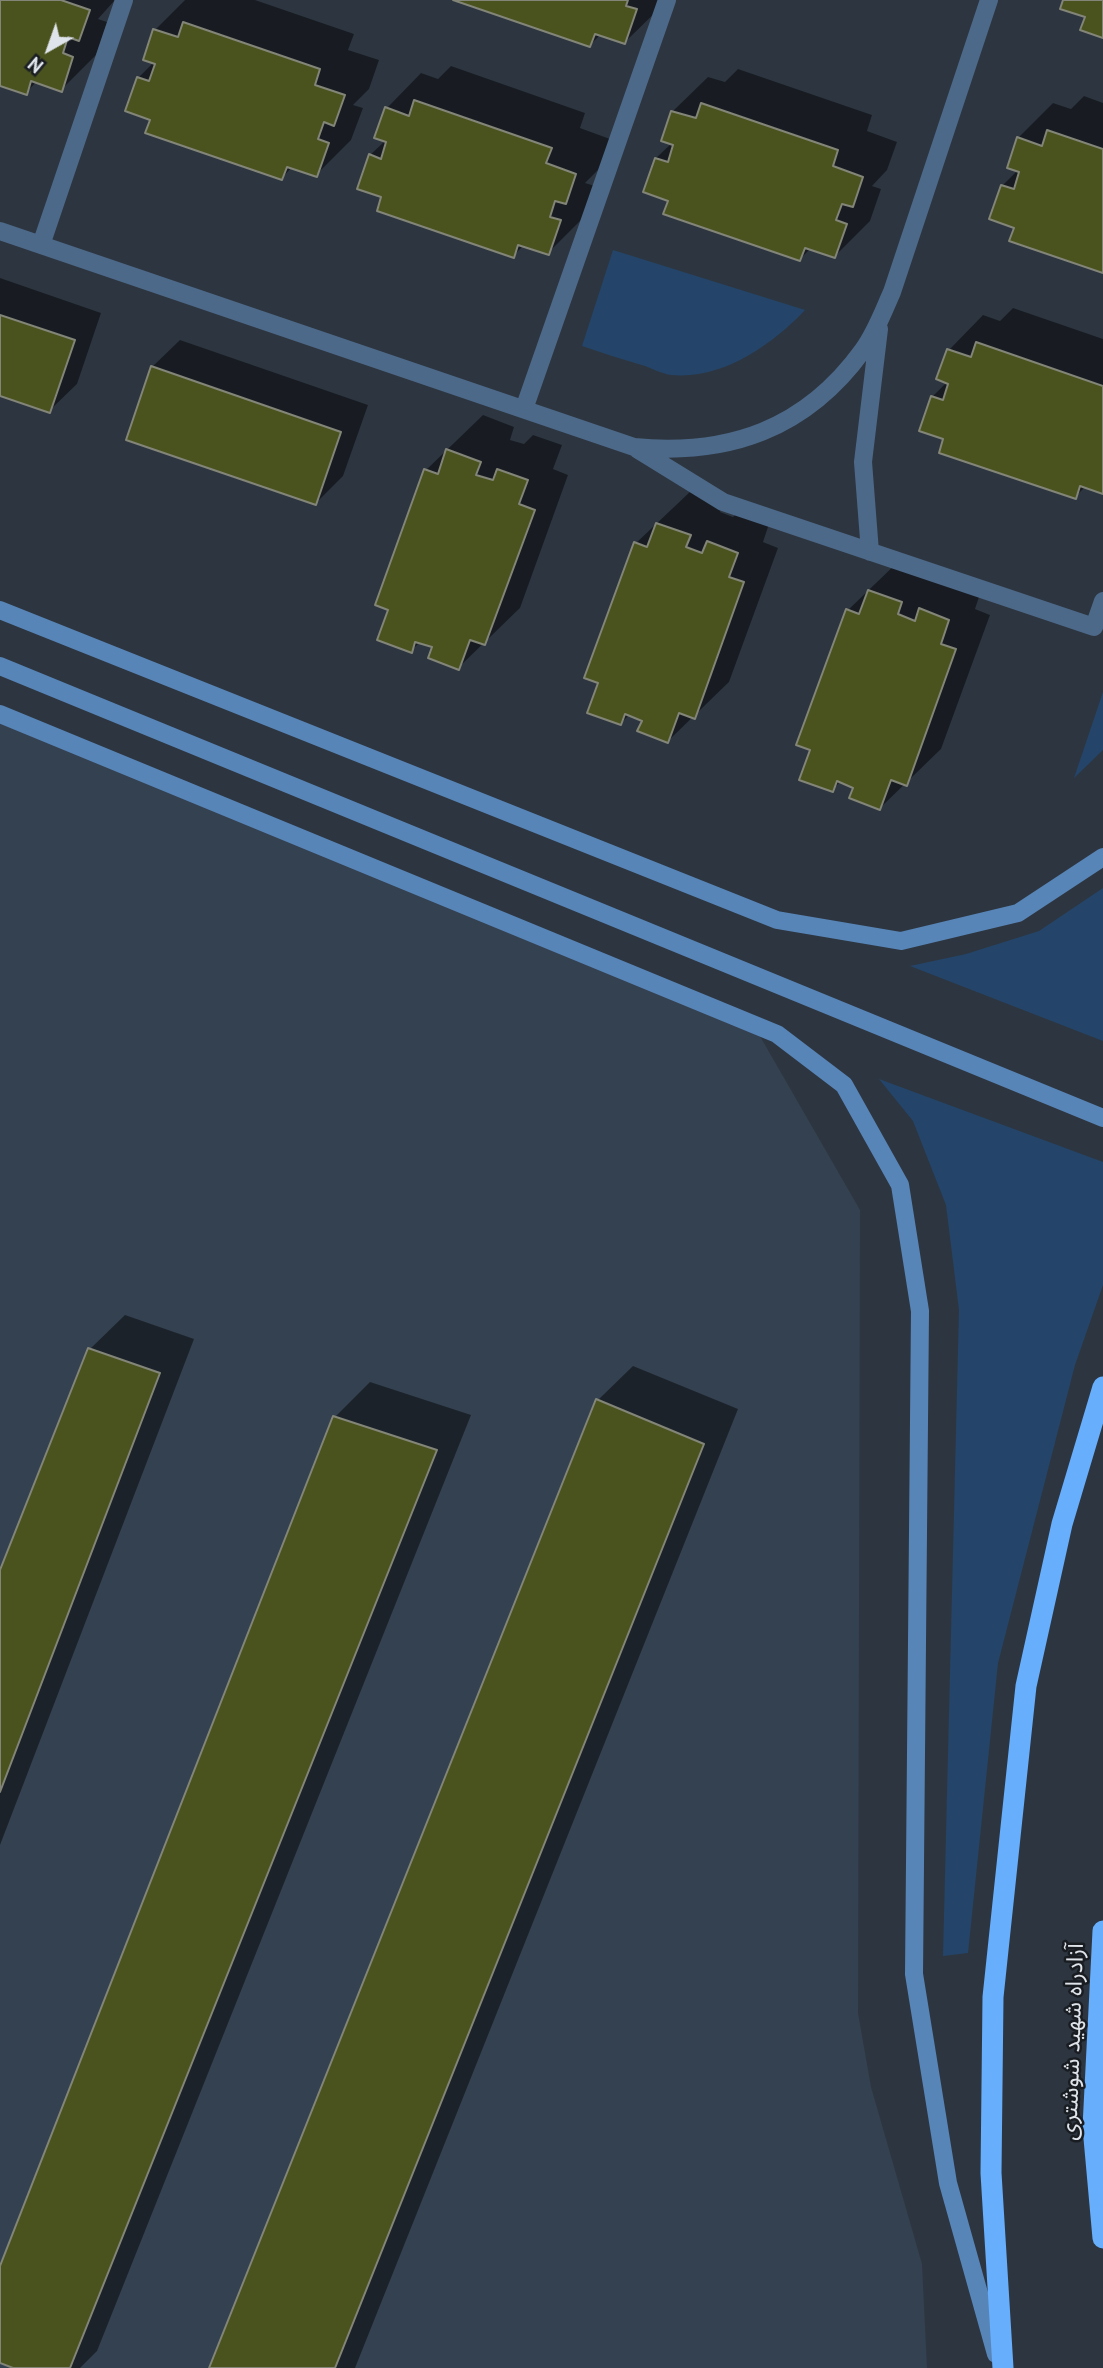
<!DOCTYPE html>
<html>
<head>
<meta charset="utf-8">
<style>
	body { margin:0 }
	#map { position:relative; width:1103px; height:2368px; overflow:hidden; background:#2d3640; font-family:"PT Sans",sans-serif }
	canvas { display:block }
	.north { position:absolute; left:14px; top:14px; width:70px; height:70px; -webkit-text-stroke:5px #191d22; paint-order:stroke; rotate:220deg; font-size:19px; font-weight:700; line-height:28px; text-align:center; color:#dfe4eb }
	.north::after { content:''; display:block; margin:auto; width:24px; height:32px; background:#dfe4eb; clip-path:polygon(50% 0,100% 100%,50% 72%,0 100%) }
</style>
</head>
<body>
<div id="map">
<canvas width="1103" height="2368"></canvas>
<div class="north">N</div>
</div>
<script>
const g = document.querySelector('canvas').getContext('2d');
g.lineJoin = 'round';
function paint(path, color) {
  g.fillStyle = color;
  g.fill(path, 'evenodd');
}
function stroke(path, color, width, dash) {
  g.strokeStyle = color;
  g.lineWidth = width;
  g.lineCap = dash ? 'butt' : 'round';
  g.setLineDash(dash || []);
  g.stroke(path);
}
function write(font, color, halo, rows, align = 'center') {
  g.font = font + ' "PT Sans","Noto Sans Arabic",sans-serif';
  g.lineWidth = 5;
  g.setLineDash([]);
  g.textBaseline = 'middle';
  g.strokeStyle = halo;
  g.fillStyle = color;
  for (const [text, x, y, turn = 0] of rows) {
    g.save();
    g.translate(x, y);
    g.rotate((+turn || 0) * Math.PI / 180);
    g.textAlign = isNaN(turn) ? turn : align;
    if (halo) g.strokeText(text, 0, 0);
    g.fillText(text, 0, 0);
    g.restore();
  }
}
paint(new Path2D(`
	M 0,723 L 757,1031 L 860,1210 L 858,2013 L 871,2087 L 922,2264 L 927,2368 L 0,2368 Z`), '#344150');
paint(new Path2D(`
	M 613,250 L 805,310 C 772,345 722,380 671,375 C 663,374 653,369 645,366 C 624,360 603,353 582,346 Z
	M 1103,692 L 1103,750 L 1074,778 Z
	M 1103,888 L 1103,1041 L 910,966 L 966,954 L 1039,931 Z
	M 879,1079 L 1103,1162 L 1103,1285 L 1075,1365 L 998,1663 L 968,1953 L 943,1956 L 959,1310 L 946,1205 L 913,1121 Z`), '#244569');
paint(new Path2D(`
	M 0,0 L 115,0 L 98,19 L 107,22 L 96,55 L 61,90 L 37,81 L 26,93 L 0,84 Z
	M 185,0 L 255,0 L 354,34 L 348,50 L 379,60 L 369,89 L 353,105 L 363,108 L 351,140 L 316,175 L 292,167 L 282,178 L 152,118 L 127,110 L 139,77 L 154,62 L 155,30 Z
	M 458,0 L 662,0 L 660,8 L 625,42 L 601,34 L 590,45 Z
	M 451,66 L 585,113 L 580,128 L 610,139 L 601,167 L 585,183 L 595,186 L 583,218 L 548,253 L 524,245 L 513,256 L 384,196 L 370,155 L 386,140 L 387,108 L 421,73 L 438,79 Z
	M 738,69 L 872,115 L 867,131 L 897,142 L 887,170 L 872,186 L 881,189 L 870,221 L 835,256 L 811,248 L 800,259 L 670,200 L 656,158 L 672,143 L 663,140 L 673,111 L 708,77 L 725,82 Z
	M 1084,96 L 1103,103 L 1103,271 L 1016,227 L 1002,186 L 1018,170 L 1018,138 L 1053,103 L 1071,109 Z
	M 0,278 L 101,313 L 77,384 L 49,411 L 0,394 Z
	M 1013,308 L 1103,339 L 1103,492 L 1086,486 L 1075,497 L 946,438 L 932,397 L 947,382 L 949,350 L 983,315 L 1000,321 Z
	M 180,340 L 368,405 L 343,476 L 316,503 L 152,367 Z
	M 483,415 L 514,427 L 510,440 L 524,444 L 533,435 L 562,445 L 553,469 L 568,475 L 520,608 L 458,668 L 434,646 L 420,642 L 411,651 L 390,609 L 426,470 Z
	M 693,489 L 724,500 L 720,512 L 733,517 L 743,507 L 771,518 L 763,542 L 778,548 L 729,682 L 668,741 L 644,720 L 630,714 L 621,723 L 600,682 L 636,543 Z
	M 904,556 L 983,585 L 975,609 L 990,615 L 941,749 L 880,808 L 856,787 L 841,781 L 832,790 L 812,749 L 848,610 Z
	M 125,1315 L 194,1339 L 0,1845 L 0,1575 L 90,1349 Z
	M 633,1366 L 738,1409 L 355,2368 L 211,2368 L 598,1400 Z
	M 370,1382 L 471,1415 L 97,2351 L 80,2368 L 17,2368 L 0,2361 L 0,2271 L 335,1417 Z`), '#0007');
const building = new Path2D(`
	M 0,0 L 61,0 L 90,10 L 79,41 L 68,37 L 63,53 L 73,57 L 62,92 L 31,81 L 27,95 L 0,86 Z
	M 453,0 L 628,0 L 626,6 L 637,9 L 625,44 L 595,34 L 590,47 Z
	M 1063,0 L 1103,0 L 1103,38 L 1080,30 L 1085,17 L 1060,9 Z
	M 183,22 L 320,69 L 315,85 L 345,95 L 334,126 L 324,122 L 318,139 L 329,143 L 317,177 L 287,167 L 282,180 L 145,133 L 150,120 L 125,111 L 137,77 L 149,81 L 155,64 L 143,60 L 153,29 L 178,37 Z
	M 414,100 L 552,148 L 546,163 L 576,174 L 566,204 L 555,201 L 550,217 L 561,220 L 549,255 L 518,245 L 514,258 L 377,211 L 381,197 L 357,189 L 369,154 L 381,159 L 386,142 L 374,138 L 385,107 L 409,116 Z
	M 701,103 L 838,150 L 833,166 L 863,177 L 853,207 L 842,204 L 836,220 L 847,224 L 835,258 L 805,248 L 800,261 L 663,214 L 668,201 L 643,192 L 655,158 L 668,162 L 673,145 L 661,141 L 671,111 L 696,118 Z
	M 1047,130 L 1103,149 L 1103,273 L 1009,241 L 1014,228 L 989,219 L 1001,185 L 1014,189 L 1019,172 L 1007,168 L 1017,137 L 1042,146 Z
	M 0,315 L 75,340 L 50,413 L 0,396 Z
	M 976,342 L 1103,386 L 1103,494 L 1080,486 L 1076,499 L 939,453 L 943,439 L 919,431 L 931,396 L 943,400 L 948,384 L 936,379 L 947,349 L 971,357 Z
	M 151,366 L 341,432 L 316,505 L 126,440 Z
	M 446,449 L 481,462 L 476,475 L 493,480 L 497,469 L 528,480 L 519,504 L 535,510 L 485,645 L 470,640 L 459,670 L 428,658 L 432,647 L 415,642 L 412,653 L 377,640 L 388,610 L 375,605 L 424,469 L 438,474 Z
	M 656,523 L 691,535 L 686,547 L 702,553 L 707,541 L 738,553 L 729,577 L 744,582 L 695,719 L 679,713 L 668,743 L 637,731 L 642,721 L 625,714 L 621,725 L 587,713 L 598,683 L 584,678 L 634,542 L 647,547 Z
	M 868,590 L 902,602 L 898,614 L 915,621 L 919,608 L 949,620 L 941,644 L 956,649 L 907,786 L 891,780 L 880,810 L 849,798 L 853,788 L 837,781 L 833,792 L 799,780 L 810,750 L 796,745 L 846,609 L 859,614 Z
	M 88,1348 L 160,1373 L 0,1792 L 0,1570 Z
	M 596,1399 L 704,1444 L 335,2368 L 209,2368 Z
	M 333,1416 L 437,1450 L 70,2368 L 13,2368 L 0,2363 L 0,2266 Z`);
paint(building, '#4a531e');
stroke(building, '#828577', 2);
stroke(new Path2D(`
	M 0,231 L 634,447 C 729,456 806,429 863,350 C 876,332 883,312 892,292 L 989,0
	M 41,245 L 124,0
	M 524,409 L 667,0
	M 637,449 L 723,502 L 1094,627 L 1103,601
	M 870,552 L 863,462 L 879,329`), '#4d6989', 18);
stroke(new Path2D(`
	M 0,610 L 777,920 L 901,941 L 1018,913 L 1103,857
	M 0,666 L 1103,1118
	M 0,714 L 777,1034 L 844,1085 L 900,1185 L 920,1311 L 914,1974 L 948,2183 L 996,2354`), '#5885b8', 18);
stroke(new Path2D(`
	M 1103,1931 L 1093,2127 L 1103,2238
	M 1003,2368 L 991,2173 L 993,1997 L 1026,1686 L 1062,1524 L 1103,1387`), '#67aefd', 21);
write('23px', '#dfe4eb', '#191d22', [
	["آزادراه شهید شوشتری",1073,2042,-88]
]);
</script>
</body>
</html>
